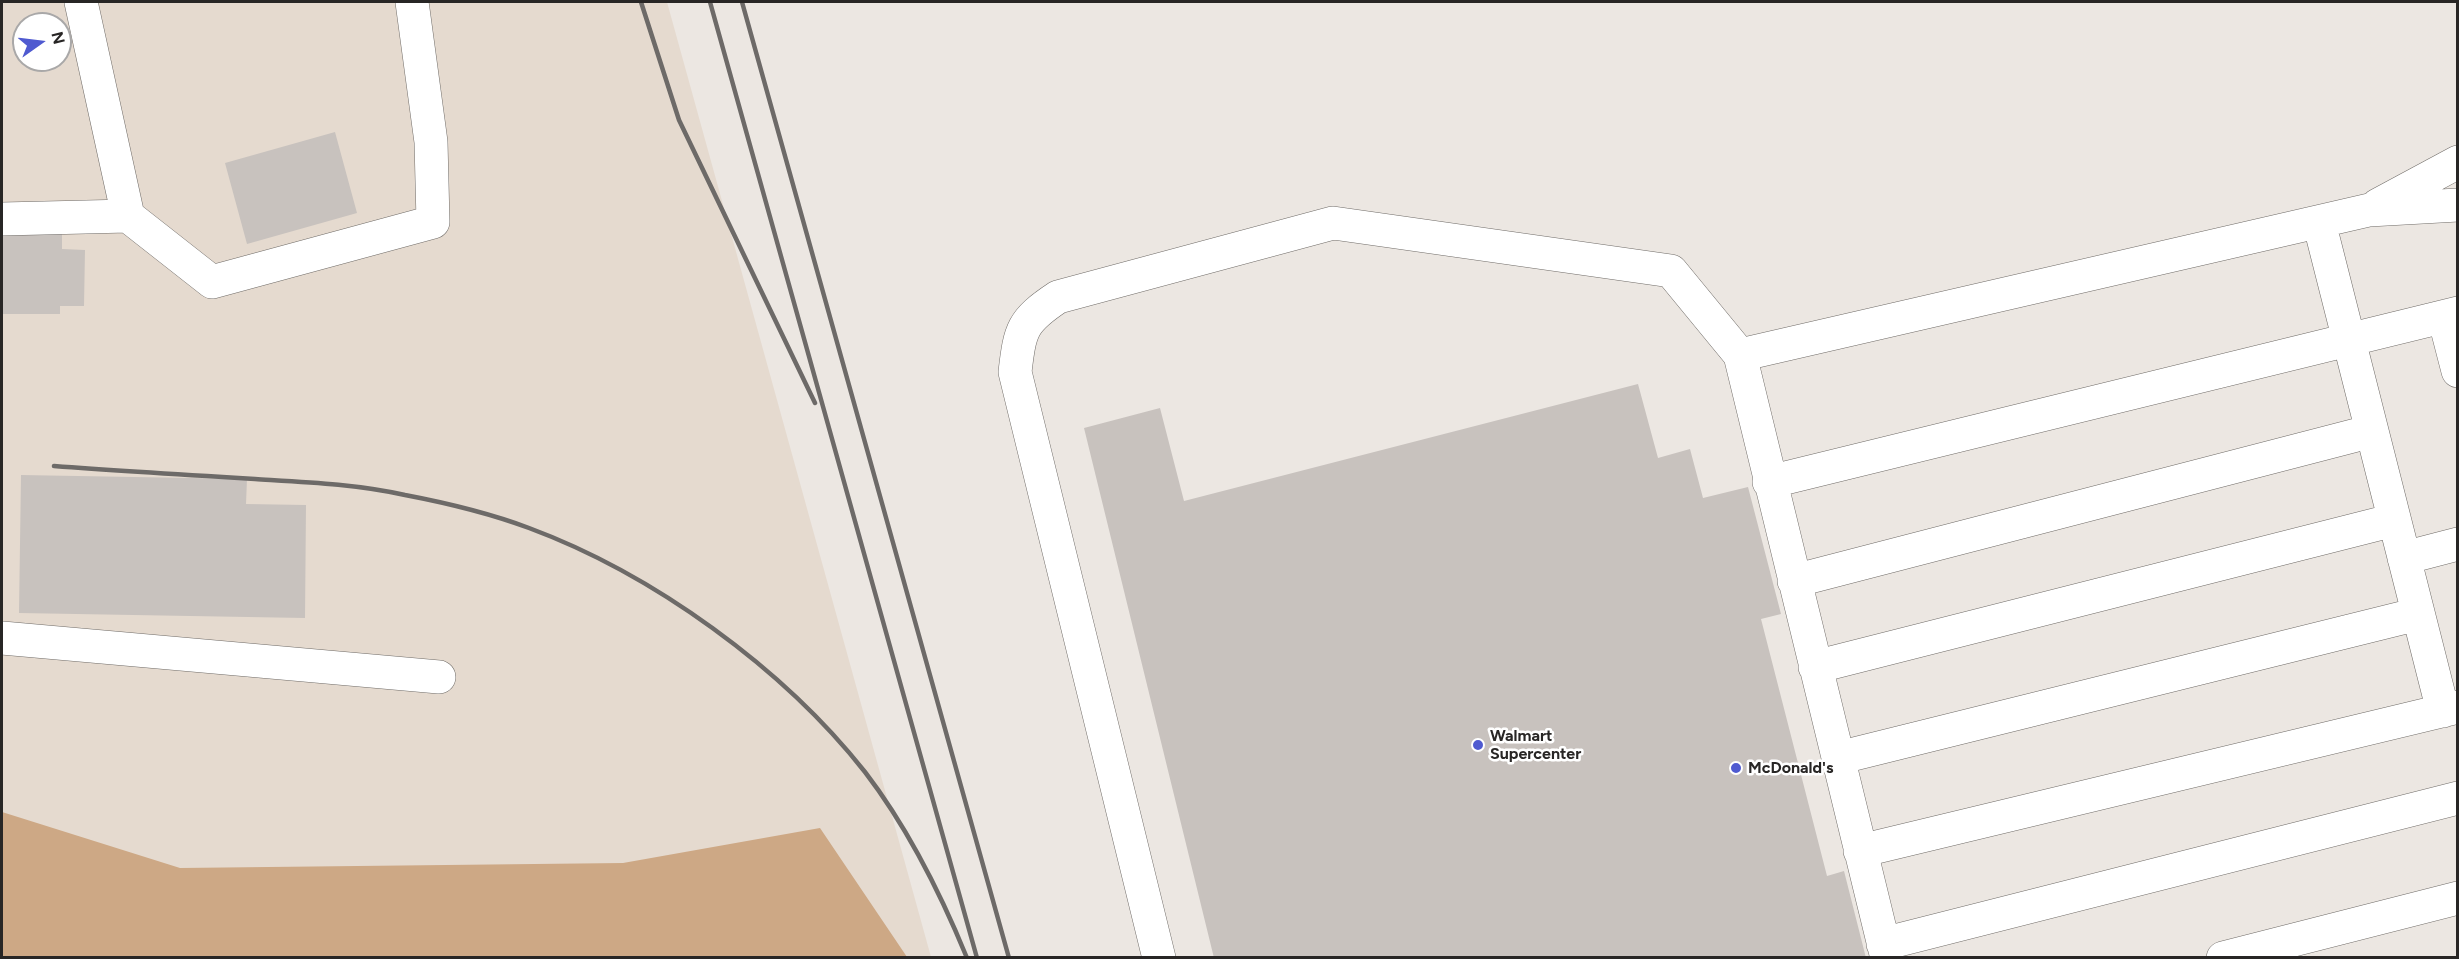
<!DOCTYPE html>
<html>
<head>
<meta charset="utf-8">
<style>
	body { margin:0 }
	#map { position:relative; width:2459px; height:959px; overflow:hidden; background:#ece7e2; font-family:Figtree,sans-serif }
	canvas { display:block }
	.frame { position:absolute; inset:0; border:3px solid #282625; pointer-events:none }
	.north { position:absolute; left:12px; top:12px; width:60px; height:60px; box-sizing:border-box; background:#fff; border:2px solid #a9a8a8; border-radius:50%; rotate:76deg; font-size:16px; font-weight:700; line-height:24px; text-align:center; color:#282625 }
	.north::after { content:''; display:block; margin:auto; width:21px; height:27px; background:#4f5ad0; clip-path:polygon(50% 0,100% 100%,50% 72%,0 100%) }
</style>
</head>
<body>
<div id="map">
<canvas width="2459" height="959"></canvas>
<div class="frame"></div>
<div class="north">N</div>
</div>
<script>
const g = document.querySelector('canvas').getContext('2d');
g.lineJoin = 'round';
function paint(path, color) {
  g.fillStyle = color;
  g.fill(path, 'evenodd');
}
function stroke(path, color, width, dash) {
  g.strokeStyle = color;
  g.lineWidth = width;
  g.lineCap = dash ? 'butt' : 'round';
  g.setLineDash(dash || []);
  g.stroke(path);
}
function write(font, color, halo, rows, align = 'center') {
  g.font = font + ' Figtree,sans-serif';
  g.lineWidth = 5;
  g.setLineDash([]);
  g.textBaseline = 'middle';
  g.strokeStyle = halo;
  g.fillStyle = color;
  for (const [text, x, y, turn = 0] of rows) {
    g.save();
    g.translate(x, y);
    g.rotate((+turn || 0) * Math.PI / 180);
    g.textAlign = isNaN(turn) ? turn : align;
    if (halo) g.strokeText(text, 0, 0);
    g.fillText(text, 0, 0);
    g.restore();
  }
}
paint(new Path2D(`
	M 2,2 L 667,2 L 931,957 L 2,958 ZM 24,24 L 60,24 L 60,60 L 24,60 Z`), '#e5dacf');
paint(new Path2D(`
	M 2,812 L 180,868 L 623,863 L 820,828 L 907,957 L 2,957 Z`), '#cda885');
paint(new Path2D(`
	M 335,132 L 357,213 L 247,244 L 225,163 Z
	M 2,225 L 62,225 L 62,249 L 85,250 L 84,306 L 60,306 L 60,314 L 2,314 Z
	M 1638,384 L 1658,458 L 1690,449 L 1703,498 L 1748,487 L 1781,614 L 1761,619 L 1827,876 L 1844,871 L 1866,958 L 1214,958 L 1084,428 L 1160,408 L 1184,501 Z
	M 21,475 L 247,479 L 246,504 L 306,505 L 305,618 L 19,613 Z`), '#c8c2be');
const minor = new Path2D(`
	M 81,2 L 128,216 L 212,282 L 433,222 L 431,142 L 412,2
	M 2378,205 L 2458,162
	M 2,219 L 128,216
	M 2319,222 L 2443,711
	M 2444,317 L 2458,371
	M 1740,355 L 1887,958
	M 1769,482 L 2458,313
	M 2404,558 L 2458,544
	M 1794,581 L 2372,431
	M 2,638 L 439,677
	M 1815,667 L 2394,520
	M 1838,758 L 2418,614
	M 1860,851 L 2458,707
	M 1883,944 L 2458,798
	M 1159,958 L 1015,372 C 1020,329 1022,321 1058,297 L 1333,223 L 1671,271 L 1740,355 L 2369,210 L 2458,205
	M 2223,958 L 2458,898`);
stroke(minor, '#706c68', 34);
stroke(minor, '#fff', 33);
stroke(new Path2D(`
	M 641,2 L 679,120 L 815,403
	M 710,2 L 977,958
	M 742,2 L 1009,958
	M 54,466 C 121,471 188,475 255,479 C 305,482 356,484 405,495 C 447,503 489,513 529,528 C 653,574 783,668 865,772 C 908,828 940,892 967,958`), '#6d6a68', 4.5);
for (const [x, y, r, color] of [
	[1478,745,6,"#4f5ad0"],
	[1736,768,6,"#4f5ad0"]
]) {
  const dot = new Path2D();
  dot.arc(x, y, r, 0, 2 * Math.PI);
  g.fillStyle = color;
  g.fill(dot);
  stroke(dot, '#fff', 2);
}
write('bold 16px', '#282625', '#fff', [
	["Walmart",1490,736],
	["Supercenter",1490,754],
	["McDonald's",1748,768]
], 'left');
</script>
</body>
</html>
